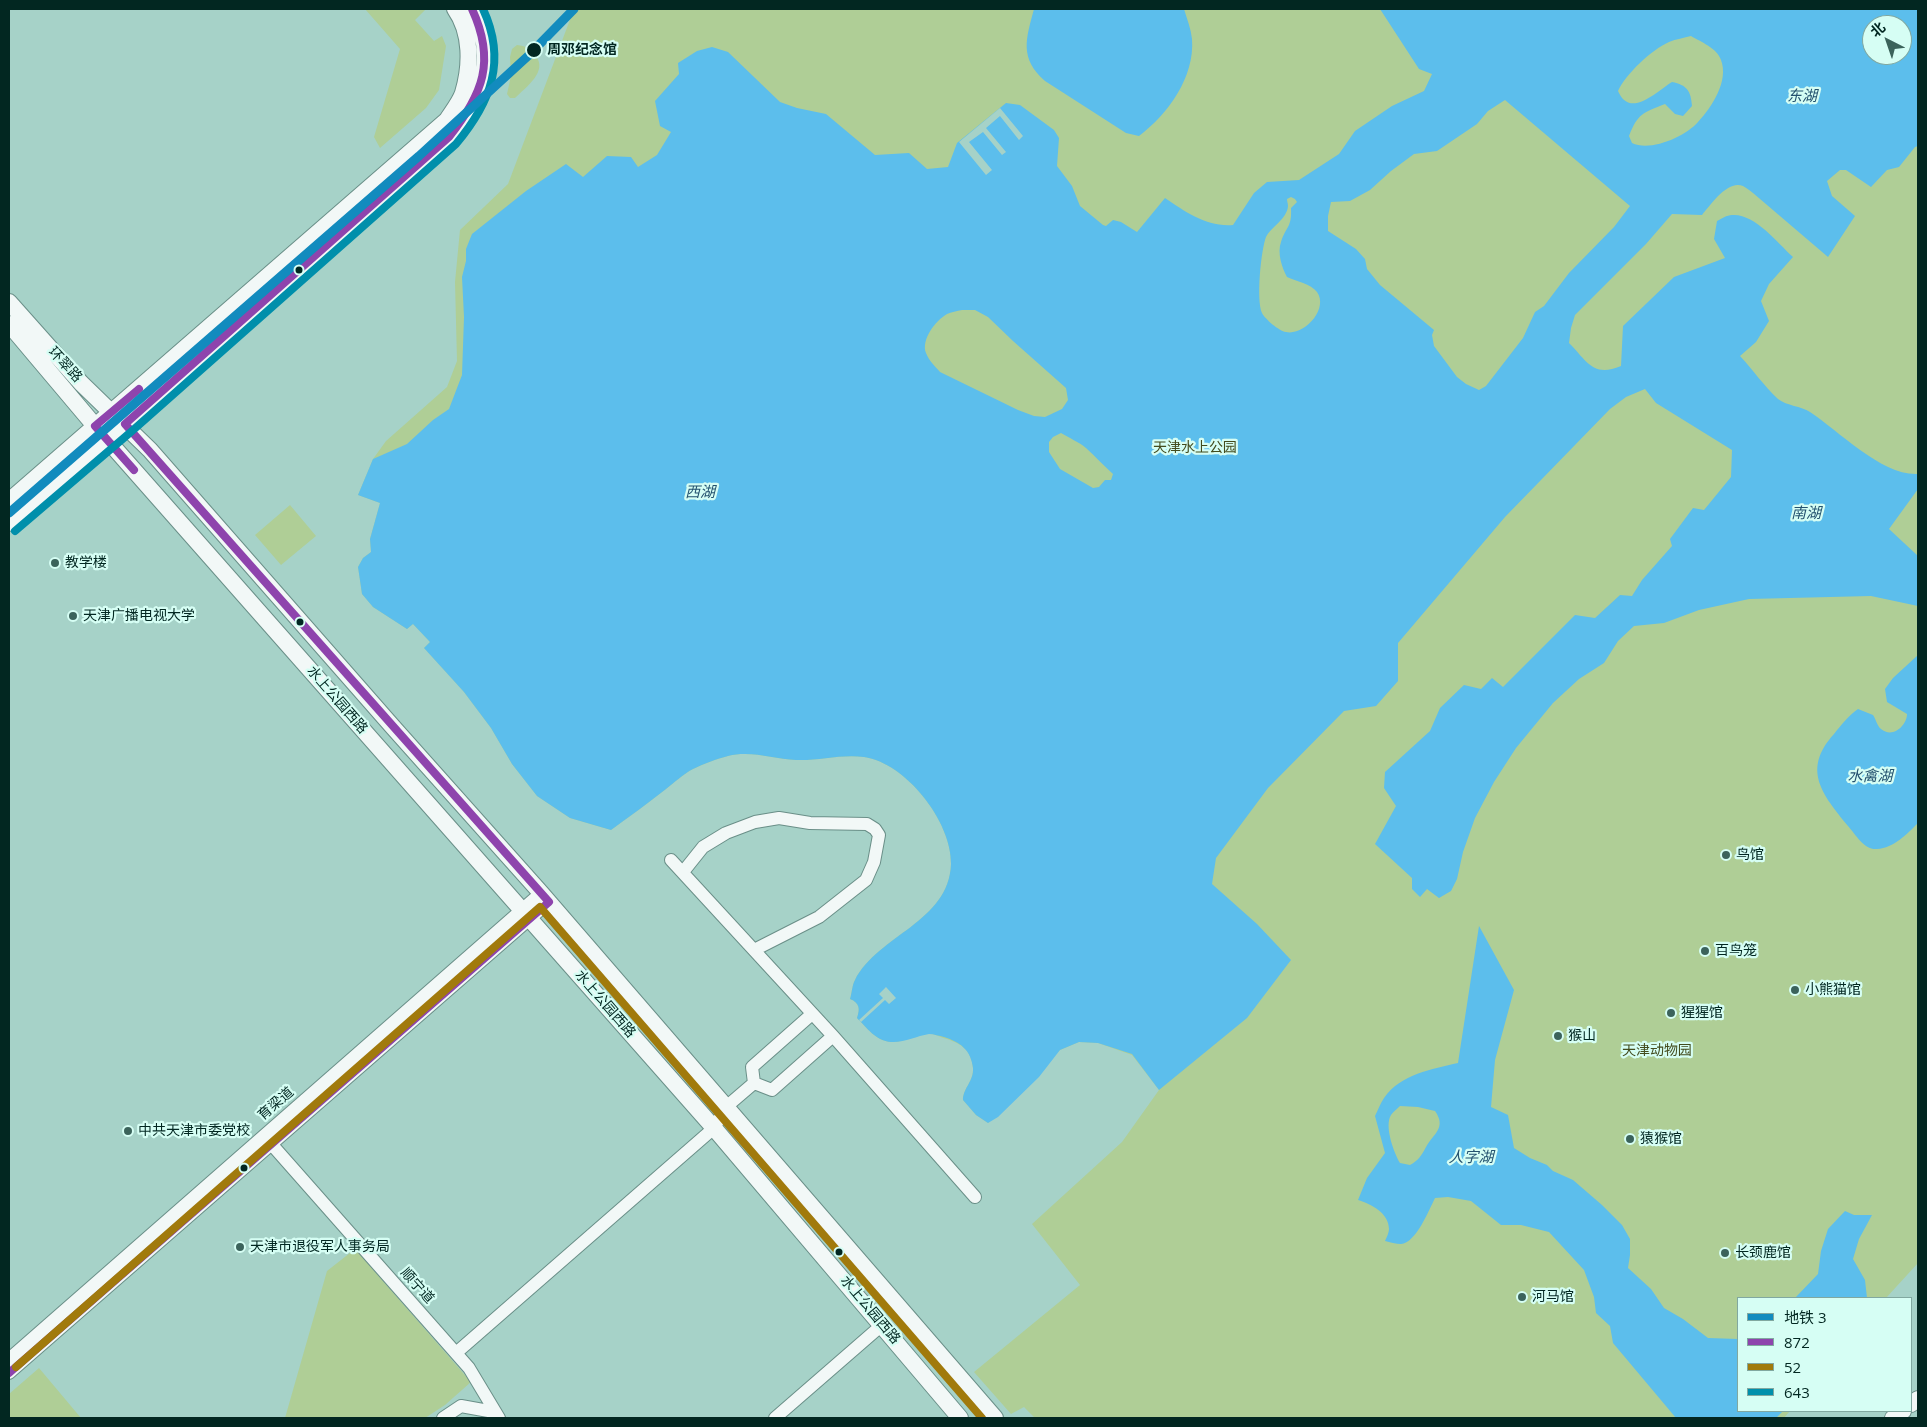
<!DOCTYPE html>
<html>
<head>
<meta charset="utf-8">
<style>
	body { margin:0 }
	#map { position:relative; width:1927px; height:1427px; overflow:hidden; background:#a6d2c8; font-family:"Open Sans","Noto Sans SC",sans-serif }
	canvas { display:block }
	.frame { position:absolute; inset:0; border:10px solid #022721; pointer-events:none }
	.legend { position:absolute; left:1737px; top:1297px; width:175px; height:115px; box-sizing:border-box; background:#d6fef4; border:1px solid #81a8a0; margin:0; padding:6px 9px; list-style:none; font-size:15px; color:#022721 }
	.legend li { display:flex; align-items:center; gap:10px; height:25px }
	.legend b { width:25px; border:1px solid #81a8a0 }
	.north { position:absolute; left:1862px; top:15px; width:50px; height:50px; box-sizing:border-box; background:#d6fef4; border:1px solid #81a8a0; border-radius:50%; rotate:319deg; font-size:14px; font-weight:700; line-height:20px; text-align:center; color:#022721 }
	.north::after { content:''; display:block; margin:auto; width:18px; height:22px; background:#3b635b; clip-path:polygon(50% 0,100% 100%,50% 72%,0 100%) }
</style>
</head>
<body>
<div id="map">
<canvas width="1927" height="1427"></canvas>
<div class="frame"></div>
<ul class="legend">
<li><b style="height:6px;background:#128bbe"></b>地铁 3</li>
<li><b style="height:6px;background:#8e44ad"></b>872</li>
<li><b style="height:6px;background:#a17a0c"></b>52</li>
<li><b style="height:6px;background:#008fab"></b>643</li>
</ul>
<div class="north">北</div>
</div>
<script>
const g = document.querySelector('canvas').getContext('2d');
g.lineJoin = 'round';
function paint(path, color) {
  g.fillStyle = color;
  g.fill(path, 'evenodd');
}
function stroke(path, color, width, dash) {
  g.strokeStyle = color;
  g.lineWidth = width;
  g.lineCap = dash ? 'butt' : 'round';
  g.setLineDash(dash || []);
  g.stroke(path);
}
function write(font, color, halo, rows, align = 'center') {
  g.font = font + ' "Open Sans","Noto Sans SC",sans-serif';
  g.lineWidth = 4.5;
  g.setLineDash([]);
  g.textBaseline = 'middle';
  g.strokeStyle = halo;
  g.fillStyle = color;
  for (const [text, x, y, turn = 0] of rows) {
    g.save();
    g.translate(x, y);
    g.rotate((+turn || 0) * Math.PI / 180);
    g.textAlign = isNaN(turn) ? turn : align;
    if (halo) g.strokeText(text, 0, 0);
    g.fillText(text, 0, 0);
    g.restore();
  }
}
paint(new Path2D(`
	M 365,9 L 426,9 L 415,20 L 434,41 L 442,36 L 446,46 L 439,90 L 426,108 L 380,148 L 374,137 L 400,49 Z
	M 574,9 L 1918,9 L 1918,1263 L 1886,1298 L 1738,1298 L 1738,1411 L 1790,1411 L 1784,1418 L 1035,1418 L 1024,1407 L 1011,1414 L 974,1372 L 1080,1285 L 1032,1224 L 1122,1142 L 1159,1090 L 1132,1055 L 1098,1043 L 1079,1042 L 1060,1050 L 988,1123 L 976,1115 L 963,1100 C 963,1088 974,1081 973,1068 C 971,1050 963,1045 947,1039 C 942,1038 937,1035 932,1034 C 918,1032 905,1043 891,1042 C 876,1041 867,1028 857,1018 C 860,1009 860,1003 850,999 C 852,993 852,985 855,980 C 878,935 949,922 951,864 C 952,822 906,763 864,757 C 841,754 818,761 796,760 C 773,759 751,750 728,756 C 717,759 703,764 693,769 C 683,774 674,783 666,789 C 648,803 629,817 611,830 L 570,818 L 537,796 L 512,764 L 491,728 L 464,692 L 424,648 L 430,642 L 413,624 L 407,629 L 373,607 L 362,594 L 358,567 L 363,558 L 371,552 L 370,539 L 380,503 L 358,495 L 373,459 L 386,441 L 447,387 L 457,361 L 455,282 L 460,230 L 508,184 ZM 1872,25 L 1902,25 L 1902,55 L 1872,55 Z
	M 517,45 C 526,46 529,48 535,55 C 549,71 526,87 515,98 L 510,98 L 507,94 L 511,76 L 510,57 L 512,49 Z
	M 290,505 L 316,536 L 281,565 L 255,535 Z
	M 355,1249 L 471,1382 L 445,1405 L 425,1418 L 285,1418 L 327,1271 Z
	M 39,1368 L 81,1418 L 9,1418 L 9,1394 Z`), '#afce96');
paint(new Path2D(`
	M 1034,9 L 1184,9 C 1187,19 1191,29 1192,39 C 1195,77 1168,114 1139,136 L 1126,133 L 1045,81 C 1019,58 1026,39 1034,9 Z
	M 1380,9 L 1918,9 L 1918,146 L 1915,147 L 1899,167 L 1887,170 L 1871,187 L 1846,170 L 1840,170 L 1827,181 L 1832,196 L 1855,216 L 1828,257 L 1753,193 C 1750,191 1747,188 1743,186 C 1727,180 1711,205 1702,215 L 1672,214 L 1646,244 L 1575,315 L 1571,328 L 1569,343 C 1587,361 1593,378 1621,366 L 1623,326 L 1674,277 L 1725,258 L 1714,239 L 1717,221 C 1721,219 1727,215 1732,215 C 1754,213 1777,242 1793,257 L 1769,284 L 1761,301 L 1769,321 L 1756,342 L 1740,356 C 1753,370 1764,386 1778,399 C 1787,406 1801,406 1810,412 C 1839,431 1882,476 1918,474 L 1918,489 L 1889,529 L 1918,556 L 1918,606 L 1871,596 L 1749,599 L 1699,610 L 1664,623 L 1634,626 L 1618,641 L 1604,663 L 1579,679 L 1553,703 L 1516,748 L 1494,782 L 1475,818 L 1463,852 L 1457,879 L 1451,891 L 1439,898 L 1427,889 L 1420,897 L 1412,889 L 1412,878 L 1375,844 L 1396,806 L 1384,788 L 1385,772 L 1430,731 L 1440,708 L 1464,685 L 1481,689 L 1492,678 L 1503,687 L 1575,615 L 1595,618 L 1620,595 L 1632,596 L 1642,580 L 1672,546 L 1670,539 L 1693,508 L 1704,510 L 1731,477 L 1732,450 L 1656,403 L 1645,389 L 1626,397 L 1610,409 L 1505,517 L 1398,643 L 1398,681 L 1376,706 L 1344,711 L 1268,788 L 1216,858 L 1212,884 L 1257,924 L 1291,960 L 1247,1018 L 1159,1090 L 1132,1054 L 1098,1043 L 1079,1042 L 1060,1050 L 1039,1077 L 998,1117 L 988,1123 L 976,1115 L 963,1100 C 963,1088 974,1081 973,1068 C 971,1050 960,1042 944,1037 C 939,1036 934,1034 929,1034 C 916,1036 904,1043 891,1042 C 876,1041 867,1028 857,1018 C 860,1009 860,1003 850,999 C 852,993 852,985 855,980 C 878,935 949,922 951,864 C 952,822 906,763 864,757 C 841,754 818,761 796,760 C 773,759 751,750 728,756 C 717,759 703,764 693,769 C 683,774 674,783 666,789 C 648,803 629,817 611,830 L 570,818 L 537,796 L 512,764 L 491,728 L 464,692 L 424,648 L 430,642 L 413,624 L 407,629 L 373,607 L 362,594 L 358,567 L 363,558 L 371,552 L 370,539 L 380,503 L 358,495 L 373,459 L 407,444 L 433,420 L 449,409 L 462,375 L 464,317 L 462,277 L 466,261 L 466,249 L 472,234 L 526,191 L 566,164 L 583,177 L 607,156 L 631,157 L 638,167 L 657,155 L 671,132 L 660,126 L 655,101 L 679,74 L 678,63 L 697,51 L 712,47 L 728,52 L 780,102 L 797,108 L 826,114 L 875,155 L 909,153 L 927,169 L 948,167 L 957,143 L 1006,103 L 1020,105 L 1054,130 L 1059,138 L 1057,166 L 1072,186 L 1080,206 L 1103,225 L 1106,226 L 1113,220 L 1121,222 L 1137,232 L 1165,198 C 1186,212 1206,227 1233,225 L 1254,193 L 1267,182 L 1299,180 L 1339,154 L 1355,131 L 1392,106 L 1424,91 L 1432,74 L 1419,69 ZM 1872,25 L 1902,25 L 1902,55 L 1872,55 ZM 1691,36 C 1701,42 1717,48 1721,60 C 1729,81 1712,107 1698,122 C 1685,137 1650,152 1632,143 L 1629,136 C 1638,113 1643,113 1665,104 L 1675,114 L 1683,116 L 1692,106 C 1691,91 1687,85 1672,82 C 1656,92 1630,119 1618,91 C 1626,74 1651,50 1669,42 C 1676,39 1684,38 1691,36 ZM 1505,100 L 1630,206 L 1614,227 L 1569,273 L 1544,306 L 1535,312 L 1523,338 L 1486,386 L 1479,390 L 1466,384 L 1457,377 L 1434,346 L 1432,335 L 1434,330 L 1380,285 L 1367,269 L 1365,259 L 1356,249 L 1328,231 L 1328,216 L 1331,202 L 1350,201 L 1370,190 L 1391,171 L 1414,154 L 1437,151 L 1477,124 L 1488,111 ZM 1291,197 L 1295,199 L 1297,202 L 1291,208 C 1292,228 1286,226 1281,242 C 1277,253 1282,268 1287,277 C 1296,281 1311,284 1317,292 C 1329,309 1304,336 1286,332 C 1279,331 1265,319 1262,313 C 1256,300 1261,250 1266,237 C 1271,227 1287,219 1288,206 C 1288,204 1287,201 1287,199 ZM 962,310 L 975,310 L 988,317 L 1013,341 L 1066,388 L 1068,400 L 1062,409 L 1045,417 L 1034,416 L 1018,410 L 940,372 C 935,366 929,361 926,353 C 921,340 935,321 947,314 C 951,312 957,311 962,310 ZM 1061,433 C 1069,438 1079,442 1086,448 C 1096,457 1104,466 1113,474 L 1111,480 L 1105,480 L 1099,487 L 1093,488 L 1060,469 L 1049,452 L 1049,442 L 1053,437 Z
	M 1918,655 L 1918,823 C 1907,834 1894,848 1877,849 C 1864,850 1856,835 1848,826 C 1823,795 1801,770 1834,734 C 1841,725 1849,715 1858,709 L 1873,715 C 1876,719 1877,726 1881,729 C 1893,739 1907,725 1907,714 L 1887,702 L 1885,689 L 1893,678 Z
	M 1479,926 L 1514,990 L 1495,1060 L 1491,1107 L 1508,1115 L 1514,1148 L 1530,1158 L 1547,1165 L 1553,1171 L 1573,1180 L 1602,1205 L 1622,1225 L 1630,1239 L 1630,1255 L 1628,1268 L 1651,1289 L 1664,1308 L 1683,1319 L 1708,1338 L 1738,1339 L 1738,1411 L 1783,1411 L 1776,1418 L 1676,1418 L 1613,1343 L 1610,1326 L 1596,1313 L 1594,1297 L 1584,1270 L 1549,1232 L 1521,1225 L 1501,1225 L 1471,1201 L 1448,1197 L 1435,1198 C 1429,1210 1416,1243 1401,1244 C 1396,1244 1390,1242 1385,1241 C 1387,1237 1389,1232 1389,1229 C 1389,1213 1371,1204 1358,1200 L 1367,1178 L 1385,1153 L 1375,1116 C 1378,1110 1380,1104 1384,1098 C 1401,1074 1432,1069 1458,1063 ZM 1400,1106 L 1418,1107 L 1435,1111 C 1447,1128 1433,1134 1426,1147 C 1421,1156 1419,1160 1410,1165 L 1400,1163 C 1394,1153 1384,1126 1391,1115 C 1393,1112 1397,1109 1400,1106 Z
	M 1845,1211 L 1854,1215 L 1872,1215 L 1859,1239 L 1853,1259 L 1865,1280 L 1867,1298 L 1795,1298 L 1818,1274 L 1821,1251 L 1828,1229 Z`), '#5cbeec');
paint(new Path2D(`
	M 1000,108 L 1023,136 L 1019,140 L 1000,116 L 986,128 L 1006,152 L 1002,155 L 983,132 L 969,142 L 992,170 L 986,175 L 959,142 Z
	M 886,987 L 896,998 L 889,1004 L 885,1000 L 861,1022 L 859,1020 L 883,998 L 879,994 Z`), '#a6d2c8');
const minor = new Path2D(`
	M 671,860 L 833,1036 L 975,1197
	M 683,872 L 703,847 L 726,833 L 755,822 L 779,818 L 810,823 L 867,824 L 875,829 L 879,835 L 874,862 L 866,880 L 819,917 L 754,950
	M 754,1083 L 772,1090 L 833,1036
	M 754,1083 L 752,1067 L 812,1014
	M 266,1138 L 469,1368 L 499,1418
	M 456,1353 L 714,1128 L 726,1107 L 754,1083
	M 9,1359 L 541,893
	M 9,1373 L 549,902
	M 443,1418 L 461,1406 L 494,1412
	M 775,1418 L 882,1325`);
const major = new Path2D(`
	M 9,302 L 81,383 L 150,450 L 392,726 L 541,893 L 995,1418
	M 9,324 L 95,426 L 714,1128 L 960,1418
	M 9,501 L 447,120 C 452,112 460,102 463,93 C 471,66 472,33 455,9
	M 9,523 L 125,424 L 449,137 C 482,100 498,55 472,9
	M 1911,1404 L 1918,1399
	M 1893,1418 L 1903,1411`);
stroke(minor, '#6a8f88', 14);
stroke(major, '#6a8f88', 18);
stroke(minor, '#f2f8f7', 12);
stroke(major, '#f2f8f7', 16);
stroke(new Path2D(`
	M 134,470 L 95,426 L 139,389
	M 9,1373 L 549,902 L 125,424 L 449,137 C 483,94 496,61 472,9`), '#8e44ad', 8);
stroke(new Path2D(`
	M 16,1367 L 540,907 L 982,1418`), '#a17a0c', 8);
stroke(new Path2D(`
	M 15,531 L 132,431 L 456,144 C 491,102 507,61 483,9`), '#008fab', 8);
stroke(new Path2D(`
	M 9,513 L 419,156 L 528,56 L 574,9`), '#128bbe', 9);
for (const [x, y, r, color] of [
	[534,50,8,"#022721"],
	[299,270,4.5,"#022721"],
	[55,563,5,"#3b635b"],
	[73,616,5,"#3b635b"],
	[300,622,4.5,"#022721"],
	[1726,855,5,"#3b635b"],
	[1705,951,5,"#3b635b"],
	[1795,990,5,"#3b635b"],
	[1671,1013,5,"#3b635b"],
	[1558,1036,5,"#3b635b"],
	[128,1131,5,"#3b635b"],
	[1630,1139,5,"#3b635b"],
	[244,1168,4.5,"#022721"],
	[240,1247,5,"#3b635b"],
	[839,1252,4.5,"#022721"],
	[1725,1253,5,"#3b635b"],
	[1522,1297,5,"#3b635b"]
]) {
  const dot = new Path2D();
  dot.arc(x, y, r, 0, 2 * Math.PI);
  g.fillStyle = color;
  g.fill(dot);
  stroke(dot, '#d6fef4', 2);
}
write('bold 14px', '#022721', '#d6fef4', [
	["周邓纪念馆",547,50]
], 'left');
write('14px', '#022721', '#d6fef4', [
	["环翠路",65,365,47],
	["水上公园西路",337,700,49],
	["水上公园西路",605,1004,49],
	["育梁道",276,1104,-41],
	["顺宁道",417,1286,48],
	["水上公园西路",870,1310,50]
]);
write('14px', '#434c1e', '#d6fef4', [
	["天津水上公园",1195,448],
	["天津动物园",1657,1051]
]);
write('14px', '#022721', '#d6fef4', [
	["教学楼",65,563],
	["天津广播电视大学",83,616],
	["鸟馆",1736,855],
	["百鸟笼",1715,951],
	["小熊猫馆",1805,990],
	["猩猩馆",1681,1013],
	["猴山",1568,1036],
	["中共天津市委党校",138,1131],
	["猿猴馆",1640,1139],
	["天津市退役军人事务局",250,1247],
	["长颈鹿馆",1735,1253],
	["河马馆",1532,1297]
], 'left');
write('italic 15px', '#24526f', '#d6fef4', [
	["东湖",1802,97],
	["西湖",700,493],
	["南湖",1806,514],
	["水禽湖",1870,777],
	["人字湖",1471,1158]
]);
</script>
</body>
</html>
